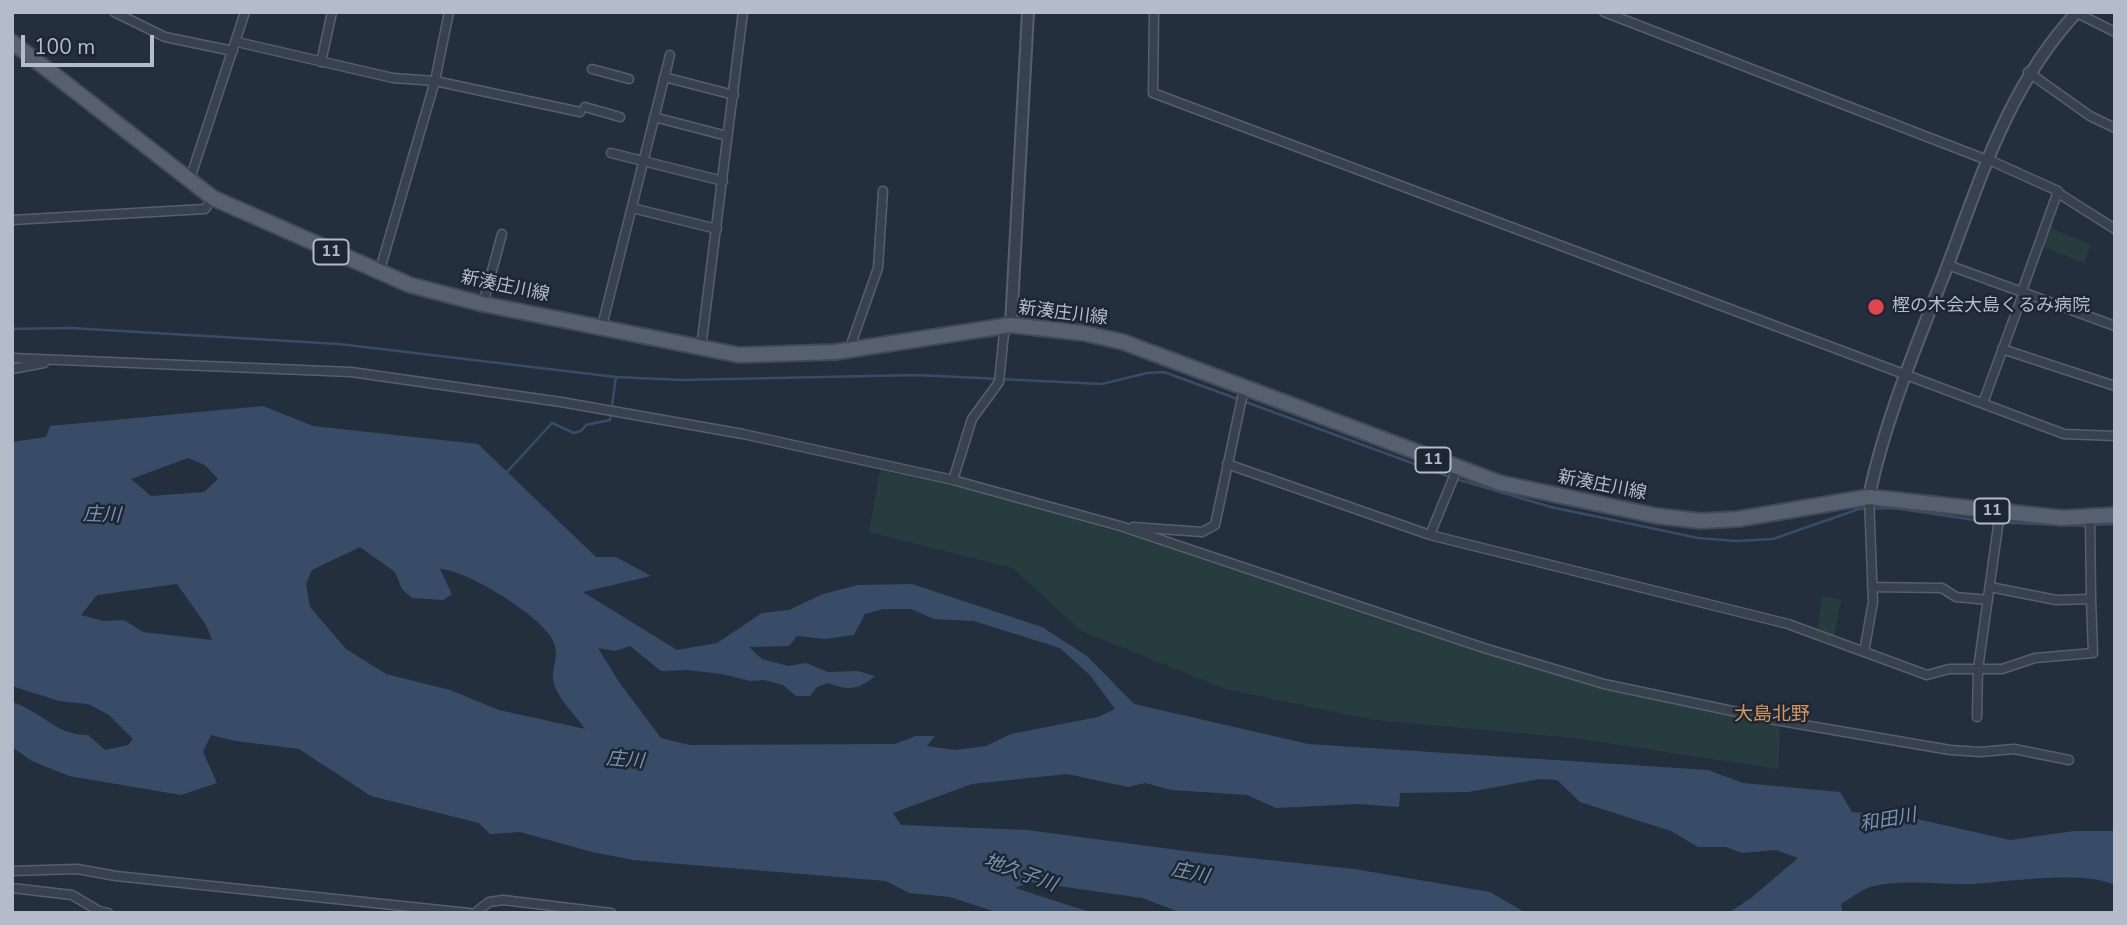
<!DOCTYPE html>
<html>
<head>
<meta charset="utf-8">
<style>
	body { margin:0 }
	#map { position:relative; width:2127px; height:925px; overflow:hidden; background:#242f3e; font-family:"Nunito Sans",sans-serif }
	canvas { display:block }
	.frame { position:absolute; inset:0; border:14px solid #b4bcc9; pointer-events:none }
	.scale { position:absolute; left:21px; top:35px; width:133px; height:32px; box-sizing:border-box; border:4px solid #b4bcc9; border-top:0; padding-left:9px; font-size:21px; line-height:24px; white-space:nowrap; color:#b4bcc9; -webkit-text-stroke:5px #1d2633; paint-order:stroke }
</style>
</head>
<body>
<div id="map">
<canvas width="2127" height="925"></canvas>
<div class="frame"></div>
<div class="scale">100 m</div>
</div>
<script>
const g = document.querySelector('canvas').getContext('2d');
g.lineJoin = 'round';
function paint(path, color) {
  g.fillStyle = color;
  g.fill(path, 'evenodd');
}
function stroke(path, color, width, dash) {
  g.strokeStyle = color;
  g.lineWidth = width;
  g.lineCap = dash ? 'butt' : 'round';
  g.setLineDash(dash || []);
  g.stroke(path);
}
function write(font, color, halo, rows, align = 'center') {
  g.font = font + ' "Nunito Sans","Noto Sans JP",sans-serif';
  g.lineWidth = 5;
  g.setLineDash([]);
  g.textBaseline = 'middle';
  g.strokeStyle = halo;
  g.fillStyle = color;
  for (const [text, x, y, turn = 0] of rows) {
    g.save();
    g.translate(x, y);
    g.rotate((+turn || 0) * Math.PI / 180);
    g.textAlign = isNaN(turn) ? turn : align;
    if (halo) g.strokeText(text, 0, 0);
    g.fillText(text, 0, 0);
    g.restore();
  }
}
paint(new Path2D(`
	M 2049,227 L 2091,245 L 2084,263 L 2042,246 Z
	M 880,470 C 1106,515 1318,605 1538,669 C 1617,692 1699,709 1780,726 L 1778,769 L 1574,738 L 1374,720 L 1225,689 L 1081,631 L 1013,568 L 869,532 Z
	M 1822,596 L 1841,600 L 1834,638 L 1818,628 Z`), '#263c3f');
paint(new Path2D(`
	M 263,406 L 313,426 L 478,444 L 596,557 L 616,557 L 651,576 L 583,592 L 677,650 L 717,643 L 762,613 L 789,610 L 823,594 L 858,585 L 912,584 L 1042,627 L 1087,656 L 1134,704 L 1191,717 L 1308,744 L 1708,770 L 1743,783 L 1840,792 L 1852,812 L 1904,816 L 2010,840 L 2074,831 L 2115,831 L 2115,885 C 2083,870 2008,882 1971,884 C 1939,885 1906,879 1874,886 C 1863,888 1851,898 1841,904 L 1843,913 L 1728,913 L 1751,898 L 1798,858 L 1776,850 L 1742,853 L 1726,847 L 1698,847 L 1671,831 L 1580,802 L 1557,780 L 1540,779 L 1468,792 L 1400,793 L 1399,807 L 1358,804 L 1276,808 L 1247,795 L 1172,790 L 1145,783 L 1128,787 L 1067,774 L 972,784 L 893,813 L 901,825 L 1027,830 L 1193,852 L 1354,869 L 1490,892 L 1526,913 L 1182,913 L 1142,898 L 1030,882 L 1015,888 L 1093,913 L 999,913 L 950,897 L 909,893 L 886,881 L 633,860 L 592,852 L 520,832 L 490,834 L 479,823 L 371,796 L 299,749 L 236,741 L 211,735 L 203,752 L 217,783 L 181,795 L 69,776 L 32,761 L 12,747 L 12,702 C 43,712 55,735 88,735 L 105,750 L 128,745 L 133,739 L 109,715 L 88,704 L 59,701 L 12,686 L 12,442 L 46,437 L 50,426 ZM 188,458 L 205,465 L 218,479 L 204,492 L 151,496 L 131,479 ZM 360,547 L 395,572 L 402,589 L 412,598 L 443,600 L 452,594 L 440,569 C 467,570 531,611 548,633 C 563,652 552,663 553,679 C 556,698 575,714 585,729 L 499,710 L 450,690 L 386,674 L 346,649 L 310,607 L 306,584 L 312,570 ZM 177,584 L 206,625 L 212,640 L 143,632 L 124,620 L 103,621 L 81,615 L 97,595 ZM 883,609 L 911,609 L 934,619 L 974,621 L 1060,648 L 1090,675 L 1115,709 L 1098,717 L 1011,734 L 986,746 L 955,750 L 927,746 L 935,736 L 916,736 L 895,744 L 690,745 L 661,738 L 619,682 L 598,648 L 615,651 L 630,646 L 661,671 L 687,670 L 722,674 L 750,681 L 764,680 L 783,685 L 796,696 L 810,696 L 817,687 L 828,683 C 850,691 857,690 875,676 L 858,671 L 828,672 L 806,663 L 788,666 L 762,659 L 749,647 L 789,646 L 797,636 L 825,639 L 854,635 L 865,614 Z`), '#394c67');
stroke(new Path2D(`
	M 12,329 L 71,328 L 339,344 L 616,377 L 682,380 L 917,375 L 1102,384 L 1147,373 L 1164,372 L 1450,477
	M 507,472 L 552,423 L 574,433 L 581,431 L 586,425 L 610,420 L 616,377
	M 1456,479 L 1551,507 L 1698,538 L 1736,541 L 1773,539 L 1859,509 L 1893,508 L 1988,522 L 2087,526
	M 2094,525 L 2115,524`), '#394c67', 2.5);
const minor = new Path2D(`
	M 114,12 L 165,37 L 233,51
	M 1154,12 L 1153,93 L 2064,434 L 2115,436
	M 1604,12 L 1987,160
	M 2077,13 L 2115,32
	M 237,42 L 393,78 L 435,81 L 580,112
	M 321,62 L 332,12
	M 592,69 L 629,79
	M 2028,72 L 2090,116 L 2115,128
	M 664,77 L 734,95
	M 585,107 L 620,117
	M 654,117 L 727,136
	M 611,153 L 723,181
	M 1987,159 L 2058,191 L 2022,291
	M 189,182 L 245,12
	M 2058,193 L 2115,229
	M 632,208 L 717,229
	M 12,220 L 205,209 L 213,198
	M 1948,265 L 2115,326
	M 379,273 L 435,81 L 449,12
	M 483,304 L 502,234
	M 602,326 L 670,55
	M 701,348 L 743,12
	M 2002,349 L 2115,386
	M 849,350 L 878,268 L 883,191
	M 12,358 L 351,372 L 561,402 L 743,434 L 953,480 L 1120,526 L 1484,648 L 1604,684 L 1775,720 L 1950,750 L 1980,752 L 2014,749 L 2069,760
	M 12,369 L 44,363
	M 1983,403 L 2024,291
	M 1227,464 L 1430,535 L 1788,624 L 1927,675 L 1949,669 L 2002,669 L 2035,658 L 2093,653 L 2091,599 L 2056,600 L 1990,587
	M 953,480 L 972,419 L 999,382 L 1004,333 L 1011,326
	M 2090,517 L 2091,599
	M 1133,527 L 1202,532 L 1215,525 L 1244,388
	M 1430,535 L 1457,469
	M 1872,587 L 1942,588 L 1956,597 L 1988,600
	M 1864,652 L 1873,602 L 1869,497
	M 1977,717 L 1978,669 L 2000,512
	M 12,871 L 77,869 L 116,876 L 469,913
	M 12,888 L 72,895 L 99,911 L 108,913
	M 475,913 L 489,902 L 503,900 L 611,913`);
const tertiary = new Path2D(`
	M 1011,325 L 1028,12
	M 1869,497 C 1883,426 1917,343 1944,275 C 1980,181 2007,87 2077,12`);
const primary = new Path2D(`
	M 12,42 L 213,198 L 410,285 L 483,304 L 739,355 L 835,352 L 1011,325 L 1083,333 L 1123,342 L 1500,483 L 1657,516 L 1701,521 L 1738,519 L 1869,497 L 2062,518 L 2115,515`);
stroke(minor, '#565f6c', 11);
stroke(tertiary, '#565f6c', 14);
stroke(primary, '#414a57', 18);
stroke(minor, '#38414e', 8);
stroke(tertiary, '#38414e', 10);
stroke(primary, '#56606e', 14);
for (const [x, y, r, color] of [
	[1876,307,9,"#e0444e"]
]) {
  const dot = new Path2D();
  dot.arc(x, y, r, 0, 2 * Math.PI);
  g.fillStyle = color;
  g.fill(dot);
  stroke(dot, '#1d2633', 2.5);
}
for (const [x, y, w] of [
	[331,252,35],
	[1433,460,35],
	[1992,511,35]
]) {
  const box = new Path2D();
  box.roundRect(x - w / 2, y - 12.5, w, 25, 5);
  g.fillStyle = '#1d2633';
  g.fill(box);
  stroke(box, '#b4bcc9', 2);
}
write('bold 16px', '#b4bcc9', null, [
	["11",331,252],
	["11",1433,460],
	["11",1992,511]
]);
write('18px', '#b4bcc9', '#1d2633', [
	["新湊庄川線",505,287,12],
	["新湊庄川線",1063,314,7],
	["新湊庄川線",1602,486,11]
]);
write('18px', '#b4bcc9', '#1d2633', [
	["樫の木会大島くるみ病院",1892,307]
], 'left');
write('italic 19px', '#7c92b1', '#1d2633', [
	["庄川",102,516,2],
	["庄川",625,761,5],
	["和田川",1888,821,-10],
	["地久子川",1020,874,20],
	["庄川",1190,874,12]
]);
write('19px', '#d59563', '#1d2633', [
	["大島北野",1772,715]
]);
</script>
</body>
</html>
